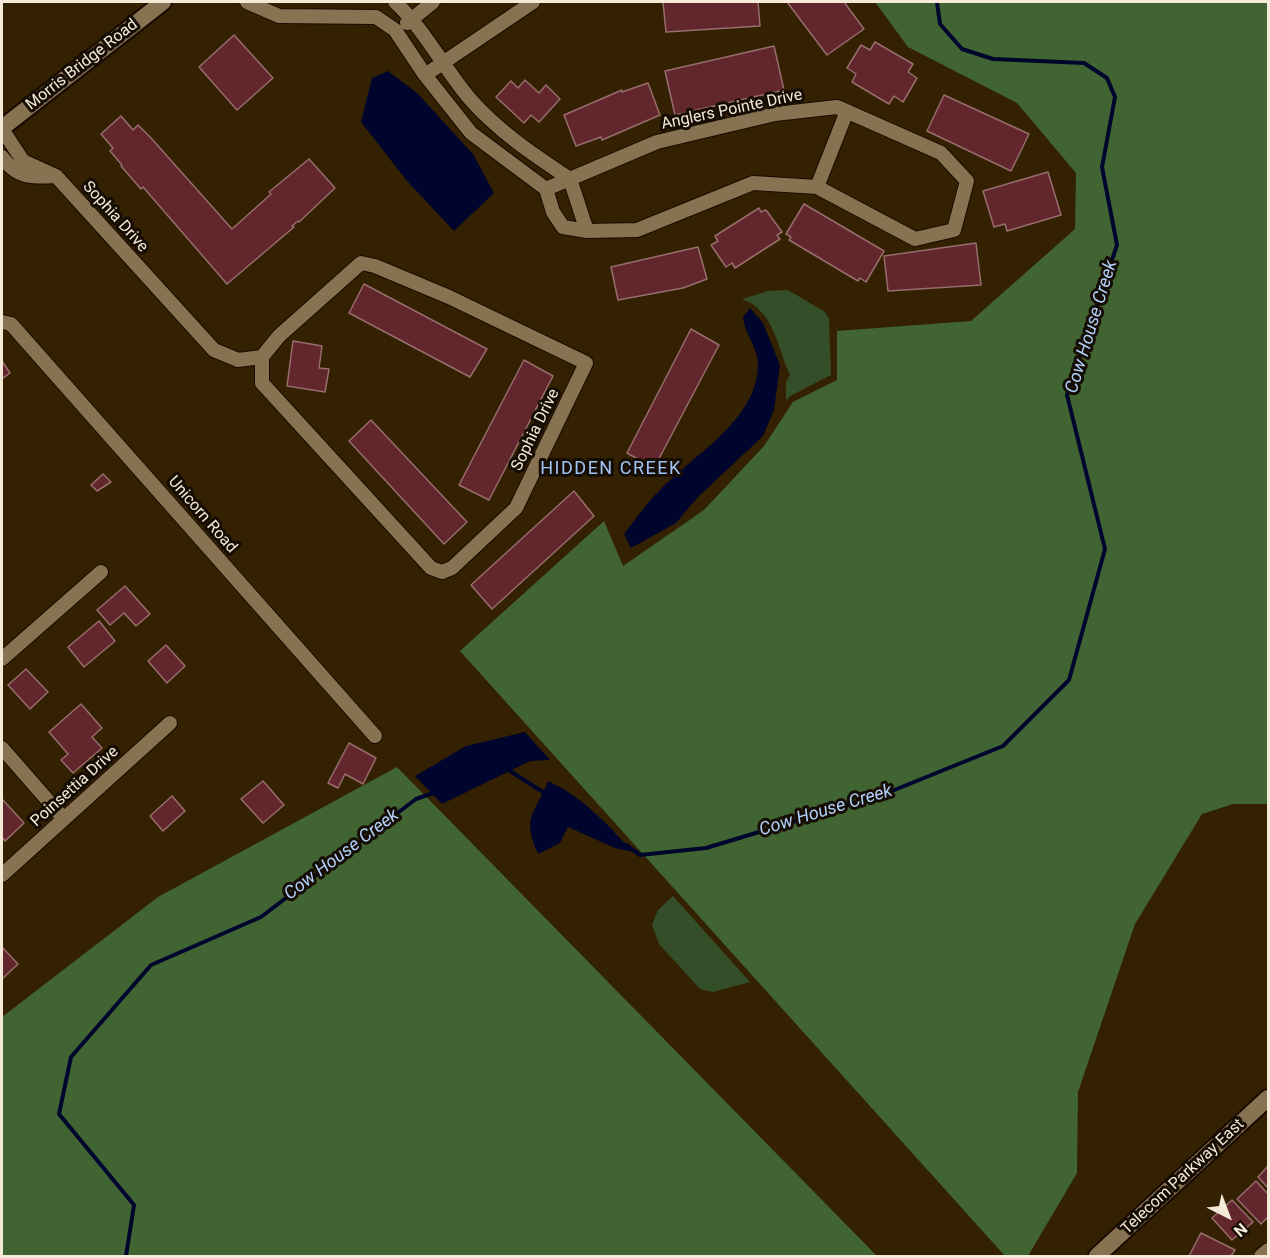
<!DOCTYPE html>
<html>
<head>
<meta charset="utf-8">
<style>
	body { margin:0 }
	#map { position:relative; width:1270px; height:1258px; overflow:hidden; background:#342102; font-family:Roboto,sans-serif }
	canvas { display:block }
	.frame { position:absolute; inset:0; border:3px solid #f5e9d8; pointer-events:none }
	.north { position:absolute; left:1198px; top:1186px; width:60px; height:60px; -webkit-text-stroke:4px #150d03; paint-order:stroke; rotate:138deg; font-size:16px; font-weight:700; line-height:24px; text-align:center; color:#f5e9d8 }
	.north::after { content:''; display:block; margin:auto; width:21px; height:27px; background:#f5e9d8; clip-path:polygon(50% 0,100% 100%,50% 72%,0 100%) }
</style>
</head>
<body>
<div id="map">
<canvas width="1270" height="1258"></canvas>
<div class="frame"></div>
<div class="north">N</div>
</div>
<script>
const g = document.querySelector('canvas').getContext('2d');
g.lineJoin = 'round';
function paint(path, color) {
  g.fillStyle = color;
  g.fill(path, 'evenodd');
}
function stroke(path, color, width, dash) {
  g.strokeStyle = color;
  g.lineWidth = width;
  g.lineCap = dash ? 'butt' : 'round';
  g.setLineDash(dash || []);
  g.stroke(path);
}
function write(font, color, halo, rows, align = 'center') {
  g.font = font + ' Roboto,sans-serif';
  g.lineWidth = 6;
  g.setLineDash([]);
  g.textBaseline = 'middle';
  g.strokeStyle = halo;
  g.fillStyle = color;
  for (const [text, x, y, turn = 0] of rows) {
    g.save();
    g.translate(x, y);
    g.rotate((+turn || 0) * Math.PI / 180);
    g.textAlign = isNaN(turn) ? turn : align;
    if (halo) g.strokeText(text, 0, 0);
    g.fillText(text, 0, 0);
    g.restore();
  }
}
paint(new Path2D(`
	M 788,290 L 825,312 L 829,319 L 831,375 L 790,396 L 786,401 L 786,382 L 790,375 C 777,348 775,311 742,299 L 768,291 Z
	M 673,896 L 750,982 L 713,992 L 700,989 L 659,944 L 652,925 L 658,910 Z`), '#344e29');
paint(new Path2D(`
	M 875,2 L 1268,2 L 1268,804 L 1233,804 L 1202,814 L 1135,924 L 1078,1092 L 1077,1173 L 1028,1256 L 1005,1256 L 460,651 L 604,521 L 623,566 L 704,510 L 764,446 L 793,402 L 837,380 L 837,331 L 971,321 L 1075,229 L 1076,173 L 1017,103 L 908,47 Z
	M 397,767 L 877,1256 L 2,1256 L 2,1017 L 158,897 Z`), '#416433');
paint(new Path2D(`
	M 388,71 L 417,93 L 473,154 L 494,193 L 454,231 L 407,181 L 361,122 L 372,78 Z
	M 750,308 L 763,323 L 780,365 L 774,410 L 763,436 L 697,498 L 676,523 L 631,548 L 624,534 C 635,520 646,504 659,491 C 693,455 758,420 758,364 C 758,348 744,333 743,317 Z
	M 525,732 L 550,760 L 530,761 L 442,804 L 415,776 L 466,746 Z
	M 548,781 C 583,797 607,824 633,852 L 615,848 L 568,827 L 560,843 L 538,854 C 521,816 535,815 548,781 Z`), '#00052d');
stroke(new Path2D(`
	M 507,769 L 546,794
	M 626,845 L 640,855 L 706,848 L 882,795 L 1003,746 L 1069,680 L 1105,549 L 1067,395 L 1117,245 L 1102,167 L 1115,97 L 1107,78 L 1084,63 L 993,59 L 962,49 L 940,24 L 937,2
	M 126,1256 L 134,1205 L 59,1114 L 71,1057 L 151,965 L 261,917 L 416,799 L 436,792`), '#00052d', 4);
const building = new Path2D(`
	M 663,2 L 758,2 L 760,26 L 666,32 Z
	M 787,2 L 844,2 L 864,29 L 827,55 Z
	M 234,35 L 273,78 L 237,110 L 199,67 Z
	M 875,42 L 913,64 L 908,72 L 917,78 L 903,102 L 894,96 L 889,104 L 852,82 L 856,74 L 847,68 L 861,45 L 870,50 Z
	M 774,46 L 784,90 L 675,115 L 665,71 Z
	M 525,80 L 539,93 L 546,85 L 560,99 L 539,122 L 531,115 L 524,123 L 496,97 L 511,81 L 518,88 Z
	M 648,83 L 660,115 L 602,140 L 601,137 L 576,146 L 564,115 L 622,90 L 622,92 Z
	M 944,95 L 1029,134 L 1011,171 L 927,131 Z
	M 121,116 L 133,130 L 138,125 L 151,138 L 232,229 L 271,194 L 269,192 L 309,159 L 335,188 L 299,222 L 298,221 L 292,226 L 294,227 L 227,284 L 143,187 L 141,189 L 121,166 L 122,165 L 110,151 L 113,148 L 101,134 Z
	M 1048,172 L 1061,215 L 1007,231 L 1005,224 L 994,227 L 983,191 Z
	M 804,204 L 884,251 L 866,282 L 860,278 L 858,281 L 789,240 L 791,237 L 786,234 Z
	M 759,208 L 761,212 L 766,210 L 782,232 L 777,235 L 780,239 L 735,268 L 732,263 L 726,267 L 711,245 L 718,241 L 715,236 Z
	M 976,243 L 981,285 L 888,291 L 884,256 Z
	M 698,247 L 707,279 L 683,288 L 618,300 L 611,267 Z
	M 364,284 L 487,349 L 470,377 L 349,313 Z
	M 691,329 L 719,345 L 654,468 L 627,453 Z
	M 293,341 L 322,346 L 319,368 L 329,369 L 325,392 L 287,386 Z
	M 524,360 L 553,376 L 489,500 L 459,485 Z
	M 2,361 L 10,373 L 2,379 Z
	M 371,420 L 467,522 L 444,544 L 349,441 Z
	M 103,474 L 111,482 L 97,491 L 91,485 Z
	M 574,491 L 594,516 L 492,609 L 471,585 Z
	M 125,586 L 150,614 L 136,626 L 124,613 L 110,625 L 97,610 Z
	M 99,621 L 115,641 L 84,667 L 68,647 Z
	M 166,645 L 185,666 L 167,683 L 148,661 Z
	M 26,669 L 48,692 L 30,709 L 8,685 Z
	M 81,704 L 102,728 L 92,737 L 102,748 L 73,773 L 61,760 L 68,754 L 49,732 Z
	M 349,743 L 376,758 L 363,784 L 345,774 L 338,788 L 328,783 Z
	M 263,781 L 284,805 L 263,823 L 241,799 Z
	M 172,796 L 185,811 L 163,831 L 150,816 Z
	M 2,799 L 24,823 L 5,841 L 2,837 Z
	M 2,947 L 18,964 L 2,979 Z
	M 1268,1166 L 1268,1188 L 1258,1177 Z
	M 1256,1181 L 1268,1194 L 1268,1217 L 1261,1224 L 1237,1199 Z
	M 1232,1200 L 1253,1222 L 1232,1240 L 1212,1218 Z
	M 1201,1233 L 1235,1250 L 1231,1256 L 1189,1256 Z`);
paint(building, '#61272c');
stroke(building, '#976d6e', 1.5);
const minor = new Path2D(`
	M 247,2 L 279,16 L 376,17 L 395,30 L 425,75 L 471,133 L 546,189 L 553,212 L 563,227 L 587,231 L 637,230 L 753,183 L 817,187 L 915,239 L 954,230 L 967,181 L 941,153 L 837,107 L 775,114 L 657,142 L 546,189
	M 395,2 C 425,30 443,67 470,99 C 499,132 534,155 570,179
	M 407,23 L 433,2
	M 425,75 L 533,2
	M 2,129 L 23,161 L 56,176 L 214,350 L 238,360 L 262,357 L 262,383 L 431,568 L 442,572 L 452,568 L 516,508 L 586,363 L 449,297 L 375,266 L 361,263 L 279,336 L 262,357
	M 2,157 C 16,177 31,178 54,176
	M 570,179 L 587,231
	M 817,187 L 847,111
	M 2,322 L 11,324 L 375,736
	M 2,659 L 101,572
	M 2,748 L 64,819
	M 2,875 L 170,723
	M 1261,1256 L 1268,1250`);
const tertiary = new Path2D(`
	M 2,128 L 163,2
	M 1097,1256 L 1268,1098`);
stroke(minor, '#190b00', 16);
stroke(tertiary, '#190b00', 20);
stroke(minor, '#877252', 14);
stroke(tertiary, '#877252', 16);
write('16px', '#f5e9d8', '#150d03', [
	["Morris Bridge Road",82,65,-38],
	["Anglers Pointe Drive",732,110,-12],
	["Sophia Drive",115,217,48],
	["Sophia Drive",536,430,-64],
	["Unicorn Road",202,515,49],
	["Poinsettia Drive",75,787,-42],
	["Telecom Parkway East",1183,1177,-43]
]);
write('italic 18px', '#b1d0fb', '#150d03', [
	["Cow House Creek",1092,327,-73],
	["Cow House Creek",826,811,-17],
	["Cow House Creek",342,855,-37]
]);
g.letterSpacing = '1.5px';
write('18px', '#a0c3f5', '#150d03', [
	["HIDDEN CREEK",611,469]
]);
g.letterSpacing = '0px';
</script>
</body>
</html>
